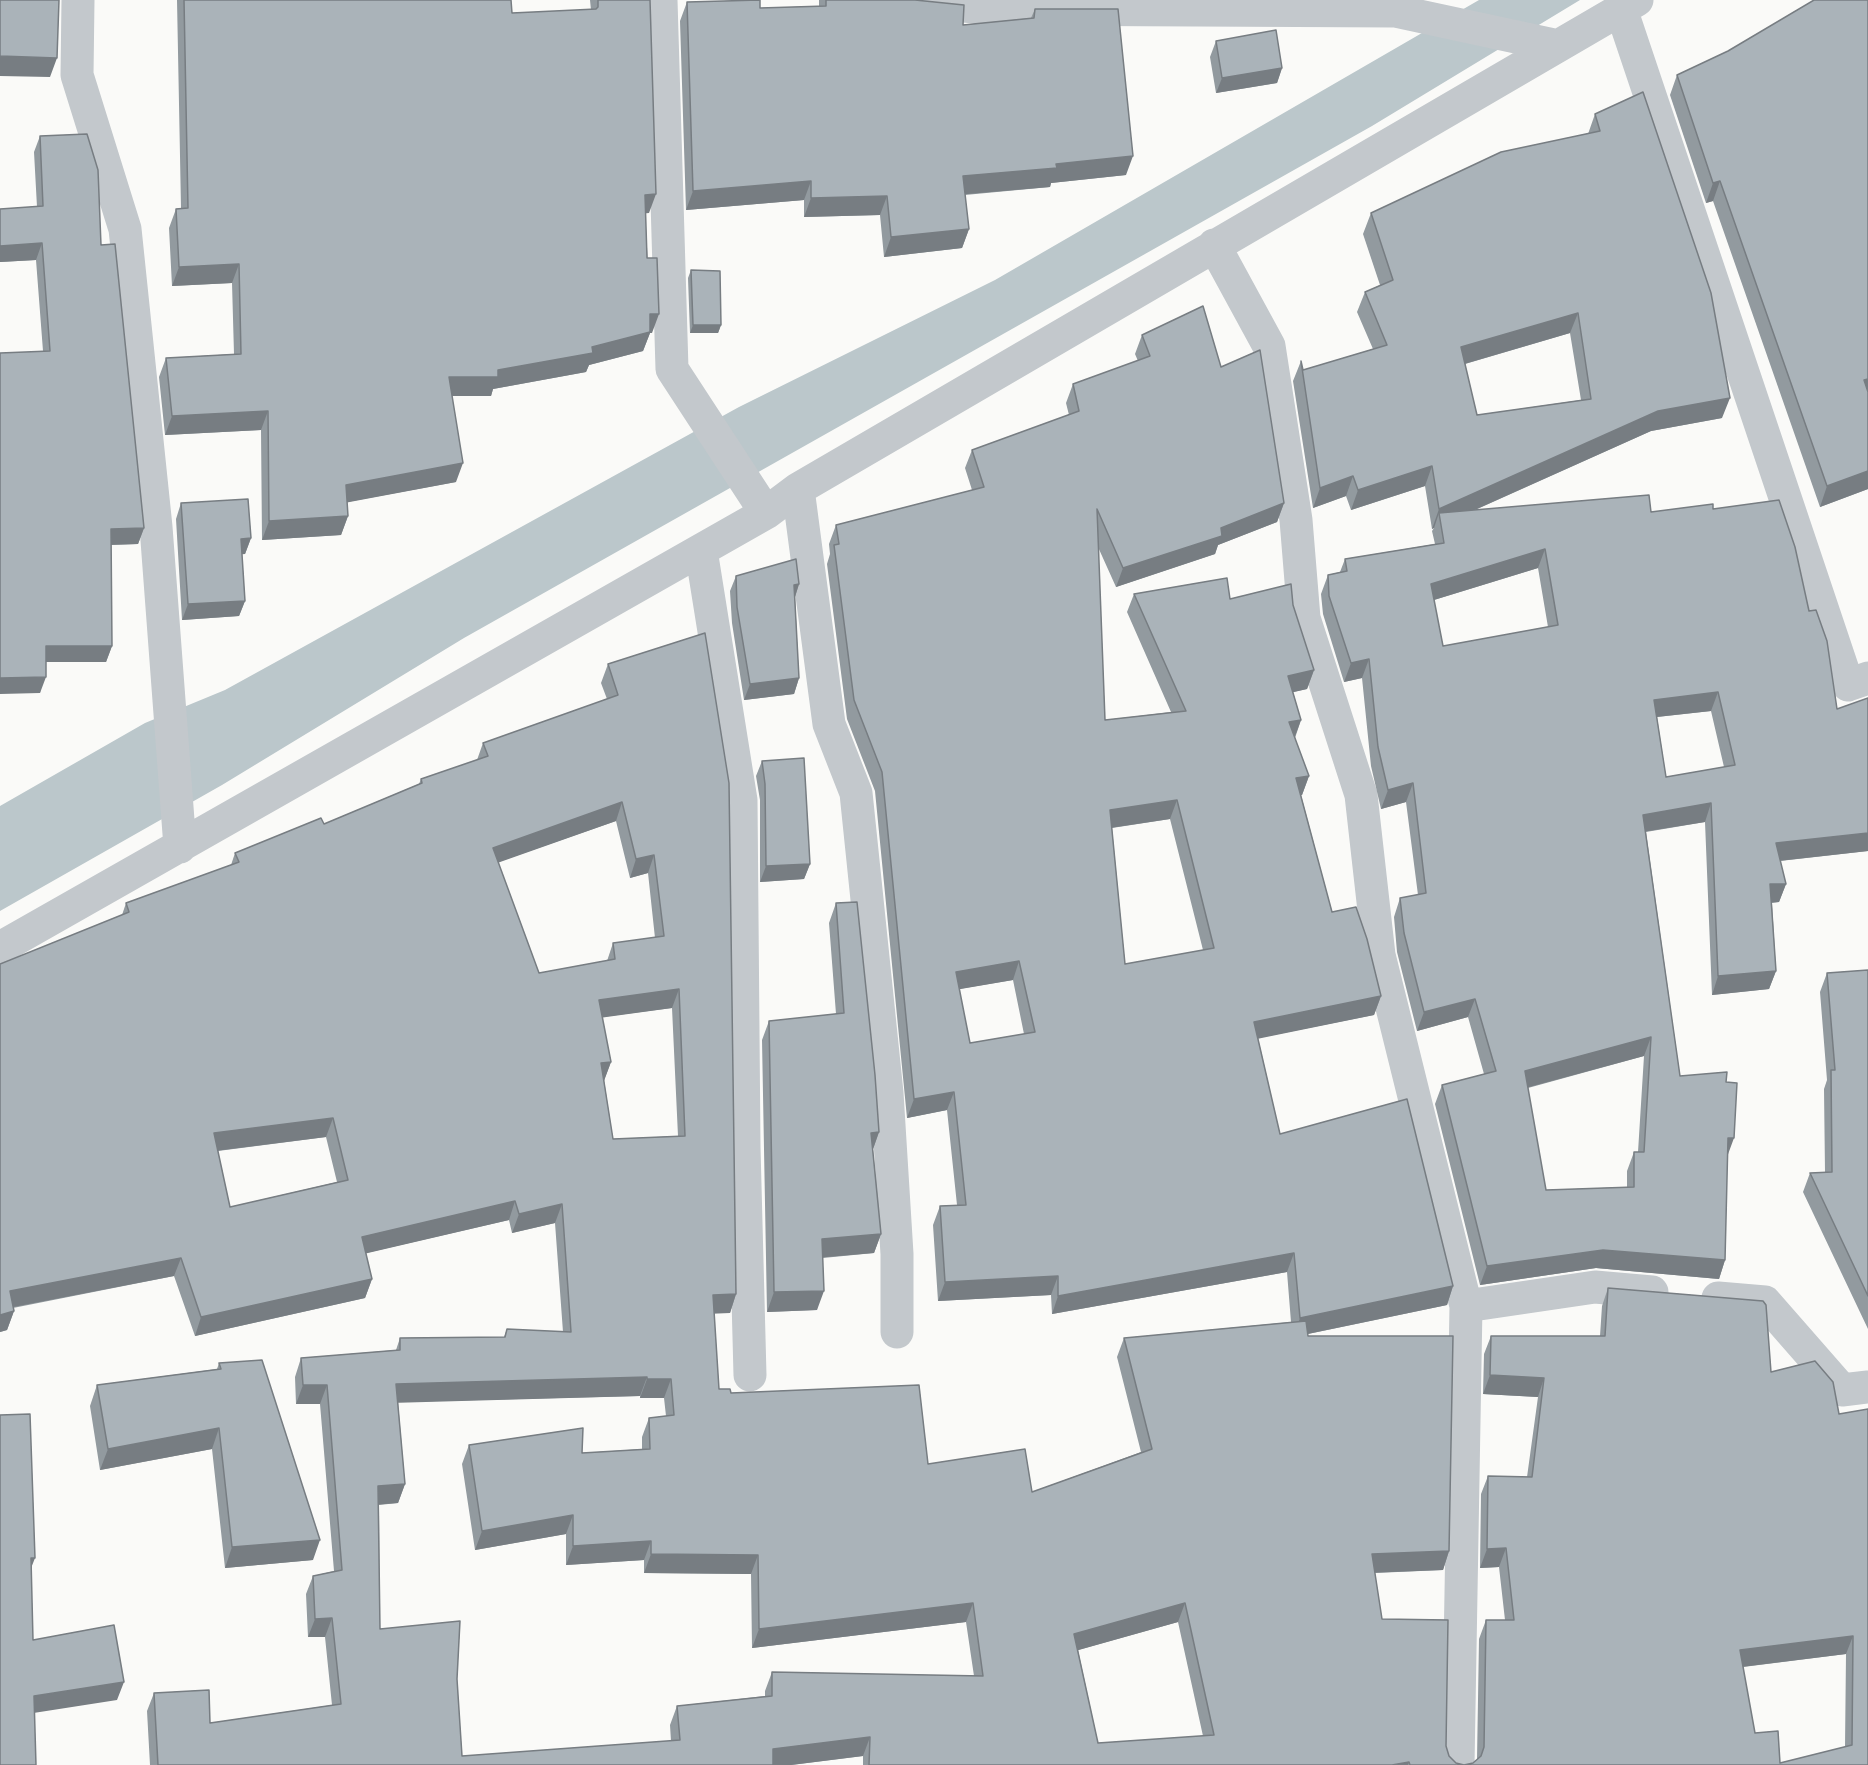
<!DOCTYPE html>
<html>
<head>
<meta charset="utf-8">
<style>
	body { margin:0 }
	canvas { display:block; background:#fafaf8 }
</style>
</head>
<body>
<canvas width="1868" height="1765"></canvas>
<script>
const g = document.querySelector('canvas').getContext('2d');
g.lineJoin = 'round';
function paint(path, color) {
  g.fillStyle = color;
  g.fill(path, 'evenodd');
}
function stroke(path, color, width, dash) {
  g.strokeStyle = color;
  g.lineWidth = width;
  g.lineCap = dash ? 'butt' : 'round';
  g.setLineDash(dash || []);
  g.stroke(path);
}
paint(new Path2D(`
	M 1479,0 L 1580,0 L 1372,126 L 464,638 L 222,785 L 0,911 L 0,806 L 145,723 L 225,690 L 739,407 L 995,280 Z`), '#bbc7cb');
stroke(new Path2D(`
	M 78,0 L 77,75 L 125,229 L 156,527 L 180,847
	M 661,0 L 672,369 L 766,513
	M 905,0 L 994,9 L 1396,11 L 1558,46
	M 1621,9 L 1848,685 L 1868,678
	M 1214,245 L 1269,346 L 1296,520 L 1304,618 L 1361,795 L 1379,955 L 1466,1306 L 1595,1287 L 1652,1292
	M 798,489 L 829,724 L 856,793 L 887,1093 L 897,1254 L 897,1332
	M 701,550 L 741,800 L 744,1147 L 750,1375
	M 0,948 L 766,513 L 798,489 L 1637,0
	M 1718,1298 L 1765,1302 L 1842,1390 L 1868,1387
	M 1458,1765 L 1466,1306`), '#c3c8cc', 33);
paint(new Path2D(`
	M 177,0 L 511,0 L 512,13 L 591,10 L 590,0 L 650,0 L 649,213 L 645,213 L 652,333 L 650,333 L 643,351 L 589,365 L 586,372 L 493,389 L 491,396 L 452,396 L 456,482 L 347,502 L 348,516 L 341,535 L 262,540 L 261,430 L 165,435 L 159,377 L 166,358 L 234,354 L 232,283 L 172,286 L 169,228 L 176,209 L 181,208 Z
	M 819,0 L 915,0 L 963,25 L 1031,18 L 1035,9 L 1126,175 L 1051,183 L 1050,187 L 965,195 L 969,229 L 962,248 L 884,257 L 880,215 L 804,217 L 804,200 L 686,210 L 680,21 L 687,2 L 760,8 L 819,6 Z
	M 1868,0 L 1868,489 L 1820,507 L 1713,201 L 1706,203 L 1670,95 L 1677,75 L 1728,51 Z
	M 1216,41 L 1282,68 L 1277,83 L 1216,93 L 1210,57 Z
	M 1595,114 L 1722,418 L 1651,431 L 1475,510 L 1651,512 L 1713,509 L 1809,611 L 1837,709 L 1868,698 L 1868,851 L 1780,861 L 1786,884 L 1779,902 L 1772,903 L 1776,971 L 1769,989 L 1712,995 L 1705,822 L 1646,832 L 1680,1076 L 1727,1156 L 1725,1260 L 1719,1279 L 1596,1268 L 1480,1285 L 1435,1104 L 1442,1085 L 1484,1074 L 1468,1017 L 1417,1031 L 1397,952 L 1394,917 L 1400,898 L 1418,895 L 1406,802 L 1381,809 L 1371,766 L 1362,678 L 1344,682 L 1323,614 L 1321,594 L 1328,575 L 1340,572 L 1345,559 L 1435,544 L 1432,531 L 1434,528 L 1432,529 L 1425,486 L 1351,510 L 1346,496 L 1313,508 L 1293,381 L 1301,361 L 1303,370 L 1373,349 L 1357,312 L 1365,292 L 1380,285 L 1363,234 L 1371,213 L 1588,134 ZM 1570,333 L 1581,400 L 1477,415 L 1465,364 ZM 1538,568 L 1548,627 L 1443,646 L 1434,600 ZM 1711,711 L 1724,767 L 1666,777 L 1657,717 ZM 1644,1056 L 1638,1152 L 1634,1152 L 1627,1171 L 1627,1187 L 1546,1190 L 1528,1088 Z
	M 40,136 L 101,245 L 144,528 L 138,544 L 111,545 L 112,646 L 106,662 L 46,662 L 40,693 L 43,351 L 36,260 L 0,262 L 0,209 L 37,207 L 34,152 Z
	M 691,270 L 721,325 L 718,333 L 690,333 L 688,278 Z
	M 1203,306 L 1221,367 L 1260,350 L 1284,503 L 1277,522 L 1218,545 L 1215,554 L 1116,587 L 1098,547 L 1105,720 L 1171,712 L 1127,612 L 1134,594 L 1227,578 L 1230,599 L 1291,584 L 1293,605 L 1314,670 L 1307,689 L 1293,692 L 1301,720 L 1295,738 L 1309,776 L 1302,795 L 1301,795 L 1332,912 L 1356,907 L 1367,939 L 1381,996 L 1374,1015 L 1258,1038 L 1280,1134 L 1407,1099 L 1453,1286 L 1447,1305 L 1308,1334 L 1308,1336 L 1453,1336 L 1449,1551 L 1443,1570 L 1375,1573 L 1382,1619 L 1448,1620 L 1446,1746 L 1449,1756 L 1456,1763 L 1464,1765 L 1473,1763 L 1477,1760 L 1479,1639 L 1486,1620 L 1505,1620 L 1499,1567 L 1480,1568 L 1481,1494 L 1488,1476 L 1527,1477 L 1538,1397 L 1483,1394 L 1484,1354 L 1491,1336 L 1600,1336 L 1602,1306 L 1608,1288 L 1763,1301 L 1766,1305 L 1771,1372 L 1815,1361 L 1833,1382 L 1839,1414 L 1868,1409 L 1868,1765 L 863,1765 L 863,1756 L 791,1765 L 150,1765 L 147,1711 L 154,1693 L 209,1690 L 210,1723 L 332,1705 L 325,1637 L 308,1637 L 306,1594 L 313,1576 L 334,1571 L 320,1404 L 296,1404 L 295,1377 L 301,1358 L 396,1350 L 400,1338 L 504,1337 L 507,1329 L 563,1332 L 555,1223 L 512,1233 L 509,1220 L 366,1253 L 372,1279 L 365,1298 L 195,1336 L 174,1276 L 13,1308 L 14,1311 L 7,1330 L 0,1332 L 0,964 L 122,915 L 126,903 L 231,865 L 235,853 L 321,818 L 324,824 L 419,784 L 421,779 L 477,760 L 483,743 L 607,699 L 601,683 L 608,664 L 705,633 L 729,783 L 736,1294 L 730,1313 L 714,1313 L 719,1389 L 730,1389 L 731,1393 L 919,1385 L 928,1464 L 1025,1449 L 1032,1492 L 1141,1452 L 1117,1357 L 1124,1338 L 1291,1322 L 1287,1272 L 1052,1314 L 1051,1295 L 938,1301 L 933,1225 L 940,1206 L 957,1205 L 947,1110 L 907,1118 L 875,791 L 847,719 L 827,564 L 830,554 L 829,544 L 836,525 L 972,490 L 965,468 L 972,450 L 1069,415 L 1066,403 L 1073,384 L 1138,361 L 1135,354 L 1142,335 ZM 1170,819 L 1203,950 L 1125,964 L 1112,828 ZM 616,821 L 630,878 L 648,873 L 655,938 L 613,943 L 607,961 L 539,973 L 498,862 ZM 1013,980 L 1024,1034 L 970,1043 L 959,989 ZM 672,1008 L 678,1136 L 613,1139 L 604,1080 L 611,1062 L 602,1017 ZM 326,1137 L 337,1182 L 230,1207 L 218,1151 ZM 640,1396 L 640,1398 L 664,1398 L 666,1416 L 649,1418 L 642,1437 L 642,1449 L 582,1453 L 583,1428 L 469,1445 L 462,1464 L 475,1550 L 566,1534 L 566,1565 L 644,1560 L 644,1573 L 751,1574 L 752,1648 L 966,1622 L 974,1676 L 772,1672 L 765,1691 L 765,1696 L 677,1706 L 670,1725 L 671,1741 L 462,1756 L 457,1679 L 460,1621 L 380,1629 L 379,1505 L 398,1503 L 405,1484 L 398,1402 ZM 1178,1622 L 1203,1736 L 1098,1743 L 1078,1650 ZM 1846,1654 L 1845,1747 L 1780,1763 L 1778,1731 L 1755,1733 L 1743,1667 Z
	M 181,503 L 251,538 L 245,554 L 242,554 L 245,601 L 239,616 L 182,620 L 176,519 Z
	M 736,576 L 799,584 L 795,597 L 799,678 L 794,694 L 744,700 L 732,623 L 730,591 Z
	M 762,761 L 810,864 L 804,879 L 760,882 L 760,800 L 756,776 Z
	M 836,903 L 879,1132 L 873,1149 L 881,1234 L 874,1253 L 823,1258 L 817,1310 L 767,1312 L 762,1040 L 769,1021 L 836,1014 L 829,923 Z
	M 1868,970 L 1868,1329 L 1803,1192 L 1810,1173 L 1825,1172 L 1824,1089 L 1827,1080 L 1820,992 L 1827,973 Z
	M 219,1363 L 313,1560 L 225,1568 L 212,1449 L 100,1470 L 90,1406 L 97,1385 L 217,1369 Z`), '#929a9f');
paint(new Path2D(`
	M 0,56 L 57,58 L 50,77 L 0,76 Z
	M 1282,68 L 1277,83 L 1216,93 L 1222,78 Z
	M 1133,156 L 1126,175 L 1051,183 L 1050,187 L 956,195 L 963,176 L 1056,164 Z
	M 811,181 L 804,200 L 686,210 L 693,191 Z
	M 1720,181 L 1713,201 L 1706,203 L 1713,183 Z
	M 656,194 L 649,213 L 638,214 L 645,195 Z
	M 887,196 L 880,215 L 804,217 L 811,198 Z
	M 969,229 L 962,248 L 884,257 L 891,237 Z
	M 42,243 L 36,260 L 0,262 L 0,246 Z
	M 239,264 L 232,283 L 172,286 L 179,267 Z
	M 1578,313 L 1570,333 L 1454,367 L 1461,347 Z
	M 650,314 L 659,314 L 652,333 L 650,333 L 643,351 L 589,365 L 586,372 L 493,389 L 491,396 L 442,396 L 449,377 L 498,370 Z
	M 693,325 L 721,325 L 718,333 L 690,333 Z
	M 1868,379 L 1868,398 L 1864,380 Z
	M 1730,398 L 1722,418 L 1651,431 L 1441,525 L 1439,513 L 1434,528 L 1432,529 L 1439,509 L 1658,411 Z
	M 268,411 L 261,430 L 165,435 L 172,416 Z
	M 463,463 L 456,482 L 339,504 L 346,485 Z
	M 1432,466 L 1425,486 L 1351,510 L 1358,490 Z
	M 1868,471 L 1868,489 L 1820,507 L 1827,486 Z
	M 1353,476 L 1346,496 L 1313,508 L 1320,488 Z
	M 1284,503 L 1277,522 L 1218,545 L 1215,554 L 1116,587 L 1123,568 L 1221,528 Z
	M 348,516 L 341,535 L 262,540 L 269,521 Z
	M 144,528 L 138,544 L 105,545 L 111,529 Z
	M 251,538 L 245,554 L 235,555 L 241,539 Z
	M 1545,549 L 1538,568 L 1424,603 L 1431,584 Z
	M 799,584 L 794,600 L 794,585 Z
	M 245,601 L 239,616 L 182,620 L 188,604 Z
	M 46,646 L 112,646 L 106,662 L 40,662 Z
	M 1369,659 L 1362,678 L 1344,682 L 1351,663 Z
	M 1314,670 L 1307,689 L 1281,695 L 1288,676 Z
	M 46,677 L 40,693 L 0,694 L 0,678 Z
	M 799,678 L 794,694 L 744,700 L 750,684 Z
	M 1718,692 L 1711,711 L 1647,718 L 1654,700 Z
	M 1301,720 L 1294,739 L 1289,722 Z
	M 1309,776 L 1302,795 L 1289,797 L 1296,778 Z
	M 1413,783 L 1406,802 L 1381,809 L 1388,790 Z
	M 1177,800 L 1170,819 L 1103,829 L 1110,810 Z
	M 622,802 L 616,821 L 486,867 L 493,848 Z
	M 1711,803 L 1705,822 L 1636,833 L 1643,815 Z
	M 1868,833 L 1868,851 L 1769,862 L 1776,843 Z
	M 654,855 L 648,873 L 630,878 L 636,859 Z
	M 810,864 L 804,879 L 760,882 L 766,866 Z
	M 1770,884 L 1786,884 L 1779,902 L 1764,903 Z
	M 1019,961 L 1013,980 L 949,991 L 956,972 Z
	M 1776,971 L 1769,989 L 1712,995 L 1718,976 Z
	M 679,989 L 672,1008 L 592,1019 L 599,1000 Z
	M 1381,996 L 1374,1015 L 1247,1041 L 1254,1022 Z
	M 1475,999 L 1468,1017 L 1417,1031 L 1424,1012 Z
	M 1651,1037 L 1644,1056 L 1518,1090 L 1525,1071 Z
	M 611,1062 L 604,1081 L 601,1063 Z
	M 954,1092 L 947,1110 L 907,1118 L 914,1099 Z
	M 333,1118 L 326,1137 L 207,1152 L 214,1133 Z
	M 879,1132 L 872,1152 L 871,1133 Z
	M 1728,1138 L 1734,1138 L 1727,1157 Z
	M 515,1201 L 509,1220 L 355,1256 L 362,1237 Z
	M 562,1204 L 555,1223 L 512,1233 L 519,1214 Z
	M 881,1234 L 874,1253 L 815,1258 L 822,1239 Z
	M 1603,1250 L 1725,1260 L 1719,1279 L 1596,1268 L 1480,1285 L 1487,1266 Z
	M 1294,1253 L 1287,1272 L 1052,1314 L 1058,1296 Z
	M 181,1258 L 174,1276 L 3,1309 L 10,1291 Z
	M 1058,1276 L 1051,1295 L 938,1301 L 945,1282 Z
	M 372,1279 L 365,1298 L 195,1336 L 201,1317 Z
	M 1453,1286 L 1447,1305 L 1293,1337 L 1300,1318 Z
	M 824,1291 L 817,1310 L 767,1312 L 774,1292 Z
	M 736,1294 L 730,1313 L 706,1314 L 713,1295 Z
	M 14,1311 L 7,1330 L 0,1332 L 0,1315 Z
	M 1490,1375 L 1544,1378 L 1538,1397 L 1483,1394 Z
	M 647,1377 L 640,1396 L 390,1403 L 396,1384 Z
	M 647,1379 L 671,1379 L 664,1398 L 640,1398 Z
	M 303,1385 L 327,1385 L 320,1404 L 296,1404 Z
	M 219,1428 L 212,1449 L 100,1470 L 108,1449 Z
	M 405,1484 L 398,1503 L 372,1505 L 378,1486 Z
	M 573,1515 L 566,1534 L 475,1550 L 482,1531 Z
	M 320,1540 L 313,1560 L 225,1568 L 232,1547 Z
	M 651,1541 L 644,1560 L 566,1565 L 573,1546 Z
	M 1506,1548 L 1499,1567 L 1480,1568 L 1487,1549 Z
	M 1449,1551 L 1443,1570 L 1366,1573 L 1372,1554 Z
	M 651,1554 L 758,1555 L 751,1574 L 644,1573 Z
	M 31,1558 L 35,1558 L 28,1576 Z
	M 973,1603 L 966,1622 L 752,1648 L 759,1629 Z
	M 1185,1603 L 1178,1622 L 1068,1653 L 1074,1634 Z
	M 332,1618 L 325,1637 L 308,1637 L 315,1619 Z
	M 1853,1636 L 1846,1654 L 1733,1668 L 1740,1650 Z
	M 124,1682 L 117,1700 L 27,1714 L 34,1696 Z
	M 870,1737 L 863,1756 L 791,1765 L 767,1765 L 773,1749 Z
	M 1409,1762 L 1408,1765 L 1392,1765 Z`), '#777d82');
const building = new Path2D(`
	M 0,0 L 59,0 L 57,58 L 0,56 Z
	M 184,0 L 511,0 L 512,13 L 596,9 L 598,7 L 598,0 L 650,0 L 656,194 L 645,195 L 647,258 L 657,258 L 659,314 L 650,314 L 650,332 L 592,347 L 593,353 L 498,370 L 498,377 L 449,377 L 463,463 L 346,485 L 348,516 L 269,521 L 268,411 L 172,416 L 166,358 L 241,354 L 239,264 L 179,267 L 176,209 L 188,208 Z
	M 760,0 L 760,8 L 826,6 L 826,0 L 915,0 L 964,5 L 963,25 L 1034,18 L 1035,9 L 1118,9 L 1133,156 L 1056,164 L 1057,168 L 963,176 L 969,229 L 891,237 L 887,196 L 811,198 L 811,181 L 693,191 L 687,2 Z
	M 1814,0 L 1868,0 L 1868,379 L 1864,380 L 1868,392 L 1868,471 L 1827,486 L 1720,181 L 1713,183 L 1677,75 L 1728,51 Z
	M 1276,30 L 1282,68 L 1222,78 L 1216,41 Z
	M 1643,92 L 1711,293 L 1730,398 L 1658,411 L 1439,509 L 1432,466 L 1358,490 L 1353,476 L 1320,488 L 1301,361 L 1303,370 L 1387,345 L 1365,292 L 1393,280 L 1371,213 L 1501,152 L 1600,131 L 1595,114 ZM 1578,313 L 1591,399 L 1477,415 L 1461,347 Z
	M 87,134 L 98,170 L 101,245 L 115,244 L 144,528 L 111,529 L 112,646 L 46,646 L 46,677 L 0,678 L 0,353 L 50,351 L 42,243 L 0,246 L 0,209 L 43,206 L 40,136 Z
	M 691,270 L 720,271 L 721,325 L 693,325 Z
	M 1203,306 L 1221,367 L 1260,350 L 1284,503 L 1221,528 L 1222,536 L 1123,568 L 1097,509 L 1105,720 L 1186,711 L 1134,594 L 1227,578 L 1230,599 L 1291,584 L 1293,605 L 1314,670 L 1288,676 L 1301,720 L 1289,722 L 1309,776 L 1296,778 L 1332,912 L 1356,907 L 1367,939 L 1381,996 L 1254,1022 L 1280,1134 L 1407,1099 L 1453,1286 L 1300,1318 L 1294,1253 L 1058,1296 L 1058,1276 L 945,1282 L 940,1206 L 966,1205 L 954,1092 L 914,1099 L 882,772 L 854,700 L 834,545 L 839,544 L 836,525 L 984,487 L 972,450 L 1079,411 L 1073,384 L 1150,356 L 1142,335 ZM 1177,800 L 1214,948 L 1125,964 L 1110,810 ZM 1019,961 L 1035,1032 L 970,1043 L 956,972 Z
	M 1649,495 L 1651,512 L 1713,504 L 1713,509 L 1779,500 L 1795,547 L 1809,611 L 1816,610 L 1827,641 L 1837,709 L 1868,698 L 1868,833 L 1776,843 L 1786,884 L 1770,884 L 1776,971 L 1718,976 L 1711,803 L 1643,815 L 1680,1076 L 1727,1072 L 1726,1082 L 1737,1083 L 1734,1138 L 1728,1138 L 1725,1260 L 1603,1250 L 1487,1266 L 1442,1085 L 1496,1071 L 1475,999 L 1424,1012 L 1404,933 L 1400,898 L 1426,893 L 1413,783 L 1388,790 L 1378,747 L 1369,659 L 1351,663 L 1329,596 L 1328,575 L 1347,571 L 1345,559 L 1444,543 L 1439,513 ZM 1545,549 L 1558,625 L 1443,646 L 1431,584 ZM 1718,692 L 1735,765 L 1666,777 L 1654,700 ZM 1651,1037 L 1644,1152 L 1634,1152 L 1634,1187 L 1546,1190 L 1525,1071 Z
	M 248,499 L 251,538 L 241,539 L 245,601 L 188,604 L 181,503 Z
	M 796,559 L 799,584 L 794,585 L 799,678 L 750,684 L 737,607 L 736,576 Z
	M 705,633 L 729,783 L 736,1294 L 713,1295 L 719,1389 L 730,1389 L 731,1393 L 919,1385 L 928,1464 L 1025,1449 L 1032,1492 L 1152,1449 L 1124,1338 L 1306,1321 L 1308,1336 L 1453,1336 L 1449,1551 L 1372,1554 L 1382,1619 L 1448,1620 L 1446,1746 L 1449,1756 L 1456,1763 L 1464,1765 L 1473,1763 L 1481,1756 L 1484,1747 L 1486,1620 L 1514,1620 L 1506,1548 L 1487,1549 L 1488,1476 L 1532,1477 L 1544,1378 L 1490,1375 L 1491,1336 L 1605,1336 L 1608,1288 L 1763,1301 L 1766,1305 L 1771,1372 L 1815,1361 L 1833,1382 L 1839,1414 L 1868,1409 L 1868,1765 L 1410,1765 L 1409,1762 L 1392,1765 L 869,1765 L 870,1737 L 773,1749 L 773,1765 L 158,1765 L 154,1693 L 209,1690 L 210,1723 L 341,1704 L 332,1618 L 315,1619 L 313,1576 L 342,1570 L 327,1385 L 303,1385 L 301,1358 L 400,1350 L 400,1338 L 505,1337 L 507,1329 L 571,1332 L 562,1204 L 519,1214 L 515,1201 L 362,1237 L 372,1279 L 201,1317 L 181,1258 L 10,1291 L 14,1311 L 0,1315 L 0,964 L 129,912 L 126,903 L 239,862 L 235,853 L 321,818 L 324,824 L 422,783 L 421,779 L 488,756 L 483,743 L 618,695 L 608,664 ZM 622,802 L 636,859 L 654,855 L 664,936 L 613,943 L 615,959 L 539,973 L 493,848 ZM 679,989 L 685,1136 L 613,1139 L 601,1063 L 611,1062 L 599,1000 ZM 333,1118 L 348,1180 L 230,1207 L 214,1133 ZM 647,1377 L 647,1379 L 671,1379 L 674,1415 L 649,1418 L 650,1449 L 582,1453 L 583,1428 L 469,1445 L 482,1531 L 573,1515 L 573,1546 L 651,1541 L 651,1554 L 758,1555 L 759,1629 L 973,1603 L 983,1676 L 772,1672 L 772,1696 L 677,1706 L 680,1740 L 462,1756 L 457,1679 L 460,1621 L 380,1629 L 378,1486 L 405,1484 L 396,1384 ZM 1185,1603 L 1214,1735 L 1098,1743 L 1074,1634 ZM 1853,1636 L 1852,1745 L 1780,1763 L 1778,1731 L 1755,1733 L 1740,1650 Z
	M 804,758 L 810,864 L 766,866 L 765,784 L 762,761 Z
	M 857,902 L 875,1075 L 879,1132 L 871,1133 L 881,1234 L 822,1239 L 824,1291 L 774,1292 L 769,1021 L 844,1013 L 836,903 Z
	M 1868,970 L 1868,1296 L 1810,1173 L 1832,1172 L 1831,1070 L 1835,1070 L 1827,973 Z
	M 262,1360 L 320,1540 L 232,1547 L 219,1428 L 108,1449 L 97,1385 L 221,1369 L 219,1363 Z
	M 30,1414 L 35,1558 L 31,1558 L 33,1640 L 114,1625 L 124,1682 L 34,1696 L 36,1765 L 0,1765 L 0,1415 Z`);
paint(building, '#aab3b9');
stroke(building, '#777d82', 1.5);
</script>
</body>
</html>
